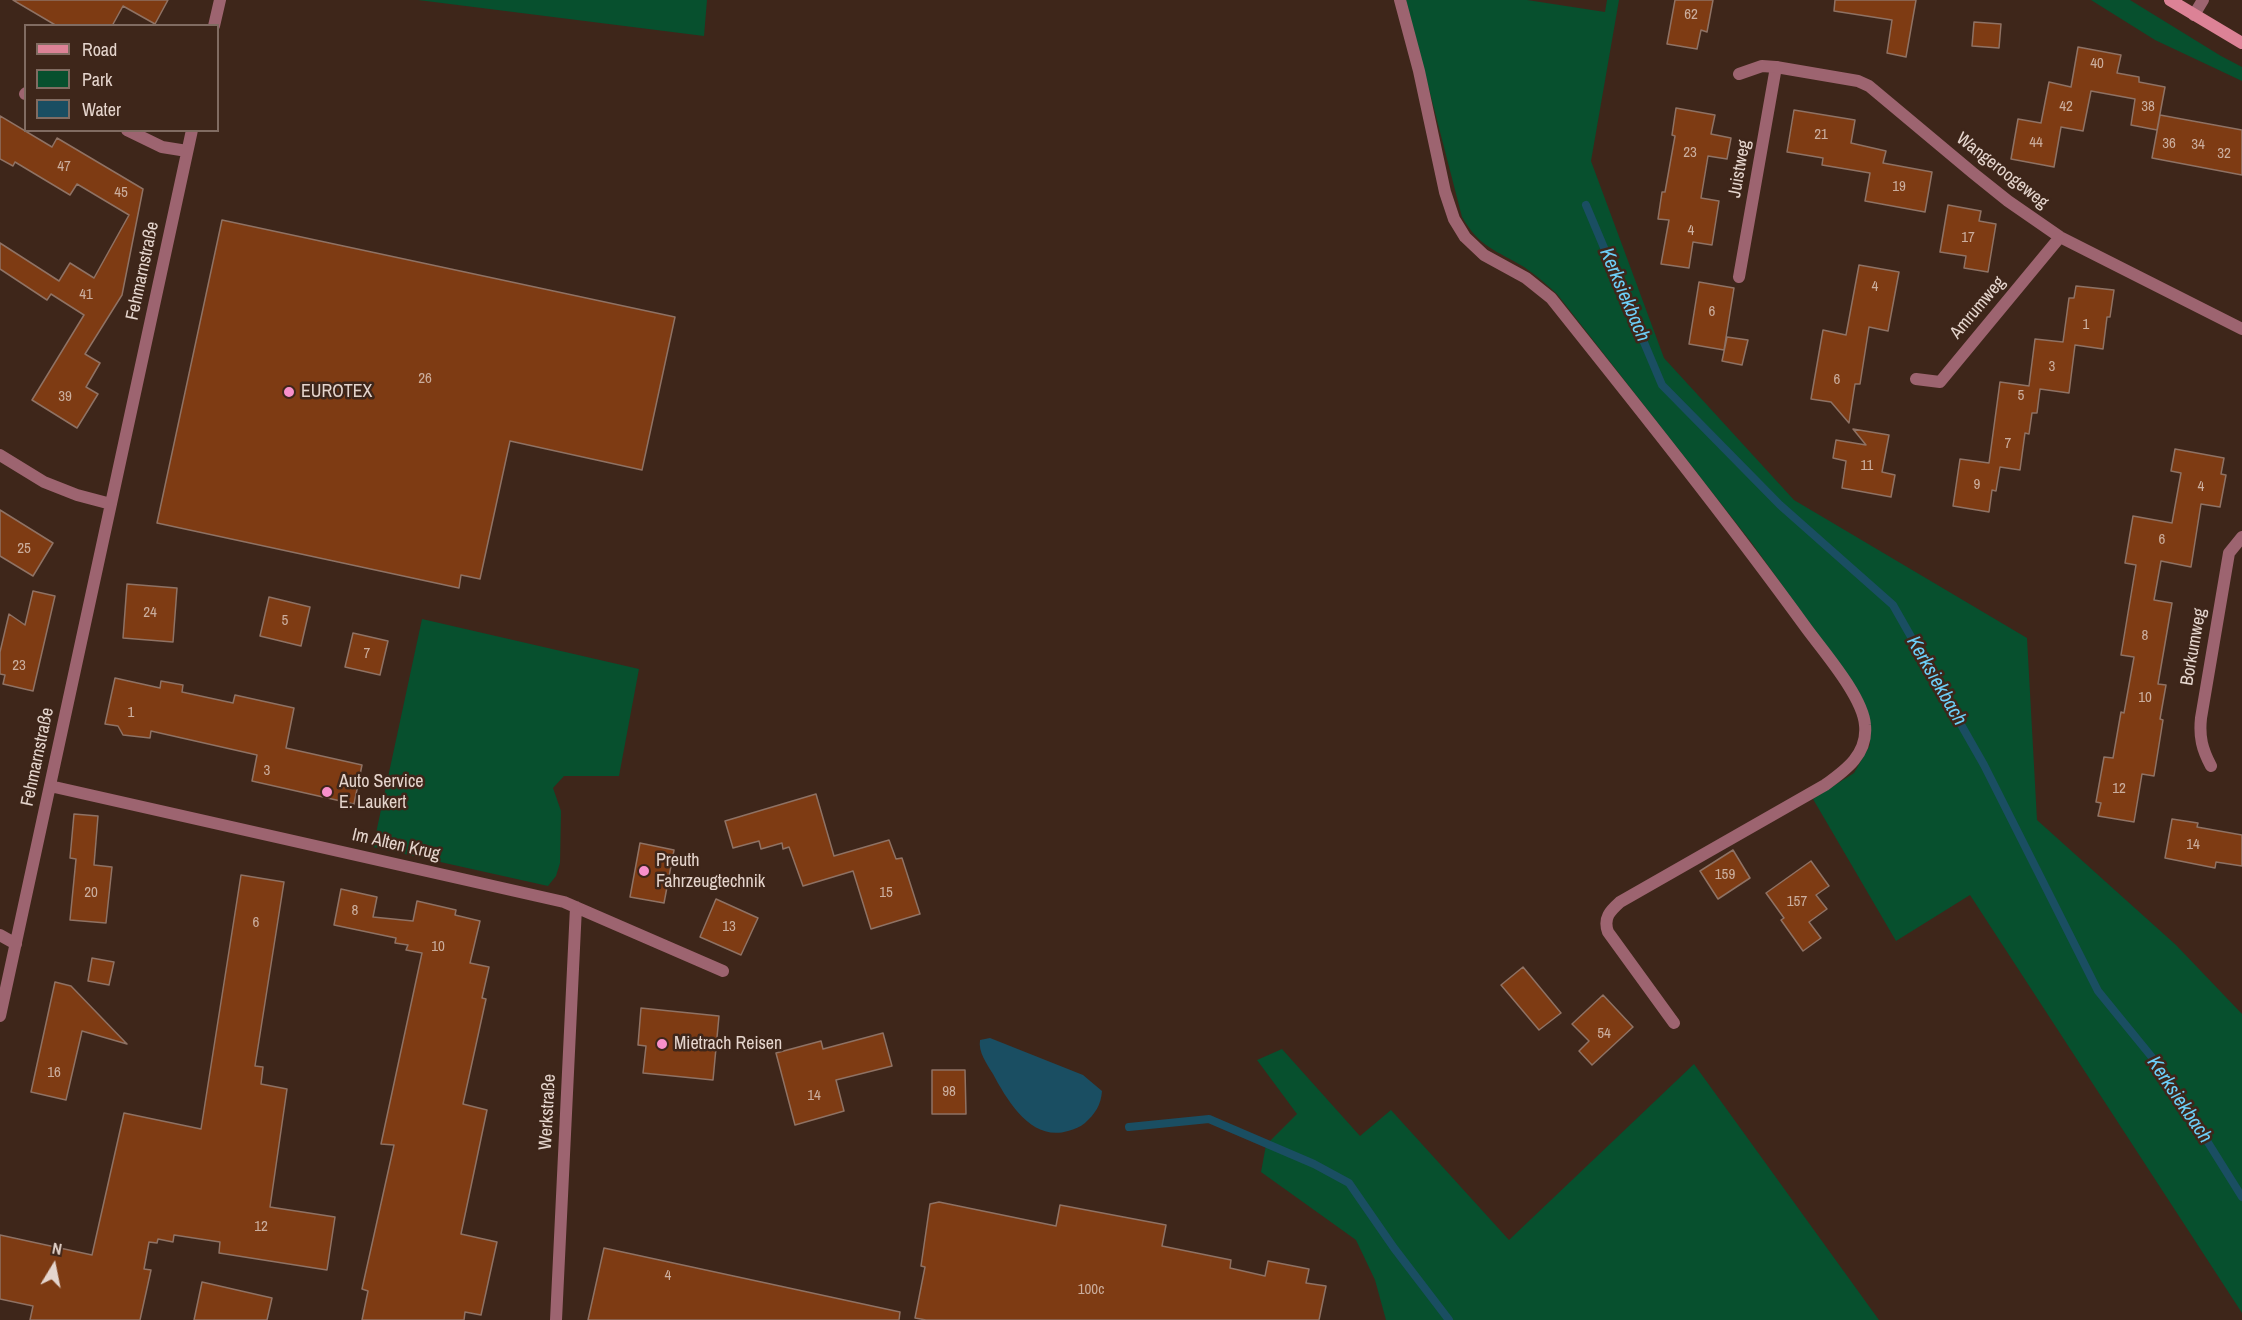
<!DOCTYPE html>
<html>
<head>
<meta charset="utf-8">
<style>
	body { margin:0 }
	#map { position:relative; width:2242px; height:1320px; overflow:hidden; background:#3e261a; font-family:"Archivo Narrow",sans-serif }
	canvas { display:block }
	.legend { position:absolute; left:24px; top:24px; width:195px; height:108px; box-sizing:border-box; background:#3e261a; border:2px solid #816c62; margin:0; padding:8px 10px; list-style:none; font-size:18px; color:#e5d5cd }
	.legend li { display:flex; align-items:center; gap:12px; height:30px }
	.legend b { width:30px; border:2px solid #816c62 }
	.north { position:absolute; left:24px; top:1236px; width:60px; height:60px; -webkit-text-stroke:4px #3e261a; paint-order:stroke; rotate:10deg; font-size:16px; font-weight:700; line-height:24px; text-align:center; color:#e5d5cd }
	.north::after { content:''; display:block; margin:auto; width:21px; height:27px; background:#e5d5cd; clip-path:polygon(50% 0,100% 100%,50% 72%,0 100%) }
</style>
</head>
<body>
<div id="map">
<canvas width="2242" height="1320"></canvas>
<ul class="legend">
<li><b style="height:8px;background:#dc8296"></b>Road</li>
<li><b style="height:16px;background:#07502e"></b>Park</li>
<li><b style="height:16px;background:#1a4e62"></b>Water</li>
</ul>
<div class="north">N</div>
</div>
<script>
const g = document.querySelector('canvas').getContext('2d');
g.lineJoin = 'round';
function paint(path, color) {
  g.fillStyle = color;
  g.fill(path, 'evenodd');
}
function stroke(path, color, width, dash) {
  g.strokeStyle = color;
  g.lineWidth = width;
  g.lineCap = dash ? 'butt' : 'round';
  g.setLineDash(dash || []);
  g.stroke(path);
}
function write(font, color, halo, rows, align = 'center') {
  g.font = font + ' "Archivo Narrow",sans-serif';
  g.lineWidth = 5;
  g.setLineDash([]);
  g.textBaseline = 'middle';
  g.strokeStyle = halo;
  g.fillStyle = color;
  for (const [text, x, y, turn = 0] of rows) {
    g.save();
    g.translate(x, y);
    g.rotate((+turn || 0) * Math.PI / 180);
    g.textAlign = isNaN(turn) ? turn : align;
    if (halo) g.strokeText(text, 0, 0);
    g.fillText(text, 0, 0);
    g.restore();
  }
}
paint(new Path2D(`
	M 418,0 L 707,0 L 704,36 Z
	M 1406,0 L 1527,0 L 1605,12 L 1607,0 L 1619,0 L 1591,161 L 1664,358 L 1794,500 L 2027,638 L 2037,820 L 2176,945 L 2242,1014 L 2242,1313 L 1970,895 L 1896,941 L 1813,799 L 1854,773 L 1870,745 L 1869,722 L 1840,665 L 1751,542 L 1557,294 C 1546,284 1536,275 1524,267 C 1496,250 1480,248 1462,217 Z
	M 2091,0 L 2130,0 L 2221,56 L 2242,67 L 2242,81 L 2155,40 Z
	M 422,619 L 639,669 L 619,776 L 564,776 L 553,788 L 561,811 L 560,863 L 556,876 L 548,886 L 373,847 Z
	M 1282,1049 L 1360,1136 L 1391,1110 L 1509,1240 L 1694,1064 L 1879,1320 L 1386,1320 L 1375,1280 L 1356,1240 L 1261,1172 L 1266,1145 L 1297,1114 L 1257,1060 Z`), '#07502e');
paint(new Path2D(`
	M 990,1038 L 1083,1075 L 1102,1091 C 1101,1105 1095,1114 1085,1123 C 1080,1127 1075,1129 1068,1131 C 1032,1142 1008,1102 993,1074 C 987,1064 978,1052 980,1040 Z`), '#1a4e62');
stroke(new Path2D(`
	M 1586,205 L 1662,385 L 1780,505 L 1893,605 L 1984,765 L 2098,991 L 2164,1072 L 2242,1197
	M 1129,1127 L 1209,1119 L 1314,1164 L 1349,1183 L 1394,1248 L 1449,1320`), '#1a4e62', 8);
const building = new Path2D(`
	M 13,0 L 168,0 L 155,24 L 123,6 L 112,26 L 57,26 Z
	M 1675,0 L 1713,0 L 1707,32 L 1701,30 L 1697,49 L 1667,44 Z
	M 1835,0 L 1916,0 L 1906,57 L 1887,53 L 1892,20 L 1834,11 Z
	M 1974,22 L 2001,24 L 1999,48 L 1972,46 Z
	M 2078,47 L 2121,55 L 2117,73 L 2139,77 L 2139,82 L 2165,87 L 2157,130 L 2131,125 L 2135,99 L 2091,91 L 2083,131 L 2061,127 L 2054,167 L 2011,159 L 2018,119 L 2041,123 L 2049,82 L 2071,87 Z
	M 1676,108 L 1715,115 L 1711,134 L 1731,138 L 1727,159 L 1708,156 L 1701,198 L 1719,201 L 1712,245 L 1693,242 L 1689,268 L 1661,264 L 1669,220 L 1658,219 L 1662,192 L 1665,192 L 1675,136 L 1672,135 Z
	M 1794,110 L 1855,120 L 1851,143 L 1886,151 L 1883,163 L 1932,172 L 1925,212 L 1865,201 L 1870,173 L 1822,165 L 1823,158 L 1787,152 Z
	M 2160,115 L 2242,130 L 2242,175 L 2152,158 Z
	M 0,116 L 52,147 L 57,138 L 143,189 L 122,295 L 85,354 L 100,363 L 86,387 L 98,394 L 77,428 L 32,400 L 84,315 L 51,294 L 47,300 L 0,269 L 0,243 L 59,281 L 70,263 L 94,278 L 129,215 L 77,184 L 70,195 L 15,162 L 13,166 L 0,159 Z
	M 1948,205 L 1981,211 L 1979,221 L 1996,224 L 1988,272 L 1964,268 L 1966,256 L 1940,252 Z
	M 222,220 L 675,317 L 642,470 L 510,441 L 480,579 L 461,575 L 459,588 L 157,523 Z
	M 1859,265 L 1899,272 L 1888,331 L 1869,327 L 1860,384 L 1855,384 L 1849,423 L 1831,402 L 1811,399 L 1823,330 L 1846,335 Z
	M 1699,282 L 1734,288 L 1724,350 L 1689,344 Z
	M 2076,286 L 2114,290 L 2110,317 L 2107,317 L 2103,349 L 2075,345 L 2069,393 L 2040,389 L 2037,413 L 2032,413 L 2029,434 L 2025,433 L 2020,470 L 2000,467 L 1996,491 L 1992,490 L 1989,512 L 1953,506 L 1960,459 L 1989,463 L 2000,382 L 2029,386 L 2035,339 L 2063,342 L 2069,298 L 2074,298 Z
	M 1727,337 L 1748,340 L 1742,365 L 1722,361 Z
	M 1853,429 L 1889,435 L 1882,472 L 1895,475 L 1891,497 L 1842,488 L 1846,461 L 1833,458 L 1836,440 L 1866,445 Z
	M 2175,449 L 2224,458 L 2221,474 L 2226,475 L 2220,507 L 2201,504 L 2191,567 L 2161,561 L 2154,600 L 2172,603 L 2158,684 L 2166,685 L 2160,719 L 2163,720 L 2154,776 L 2142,774 L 2134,822 L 2098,816 L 2101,803 L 2096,802 L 2104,757 L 2113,758 L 2121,712 L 2124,713 L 2134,657 L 2121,655 L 2136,565 L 2125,563 L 2133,516 L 2172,523 L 2181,473 L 2171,471 Z
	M 0,510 L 53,543 L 33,576 L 0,556 Z
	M 127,584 L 177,588 L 173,642 L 123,638 Z
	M 33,591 L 55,596 L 33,691 L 3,684 L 5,675 L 0,674 L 0,652 L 9,614 L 25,625 Z
	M 269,597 L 310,607 L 301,646 L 260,636 Z
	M 353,633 L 388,641 L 380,675 L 345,667 Z
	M 115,678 L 160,688 L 161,681 L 183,685 L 182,692 L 233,703 L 235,695 L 294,708 L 286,748 L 362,765 L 354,804 L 252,781 L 257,755 L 151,731 L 150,738 L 123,735 L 118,726 L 105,724 Z
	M 816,794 L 834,856 L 889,840 L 896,859 L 902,858 L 920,914 L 871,929 L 853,871 L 803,886 L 789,847 L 783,849 L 782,843 L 761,849 L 759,841 L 733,848 L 725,821 Z
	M 74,814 L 98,816 L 94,865 L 112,867 L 106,923 L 70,920 L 76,859 L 70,858 Z
	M 2172,819 L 2198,823 L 2197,827 L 2242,835 L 2242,866 L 2216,862 L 2215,868 L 2165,858 Z
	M 640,843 L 674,850 L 664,903 L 630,897 Z
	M 1733,850 L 1750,878 L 1718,899 L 1700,871 Z
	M 1811,861 L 1829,886 L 1816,895 L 1827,909 L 1809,922 L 1821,938 L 1803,951 L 1781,920 L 1784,918 L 1766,893 Z
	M 241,875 L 284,882 L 255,1066 L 263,1067 L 261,1084 L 287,1089 L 270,1207 L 335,1217 L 327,1270 L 219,1253 L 220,1242 L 174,1235 L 173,1242 L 158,1239 L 157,1243 L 149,1242 L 144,1269 L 151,1270 L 140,1320 L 30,1320 L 33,1306 L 0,1299 L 0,1235 L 92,1255 L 124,1113 L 201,1129 Z
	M 341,889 L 377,897 L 373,917 L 413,921 L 417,901 L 456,910 L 455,915 L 480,921 L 470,963 L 489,967 L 482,998 L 486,999 L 463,1104 L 487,1110 L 461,1234 L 497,1242 L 481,1315 L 465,1312 L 464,1320 L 362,1320 L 368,1291 L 362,1289 L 394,1145 L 381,1144 L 422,953 L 406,950 L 408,945 L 395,943 L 396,938 L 334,925 Z
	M 716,899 L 758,918 L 741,955 L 700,937 Z
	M 92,958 L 114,962 L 109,985 L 88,981 Z
	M 1523,967 L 1561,1013 L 1539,1030 L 1501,985 Z
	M 55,982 L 71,986 L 127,1044 L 82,1031 L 66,1100 L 31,1092 Z
	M 1603,995 L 1633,1027 L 1592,1065 L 1579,1051 L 1589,1041 L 1572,1024 Z
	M 641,1008 L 719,1016 L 713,1080 L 643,1073 L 646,1046 L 638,1045 Z
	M 883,1033 L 892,1066 L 836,1080 L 844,1111 L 795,1125 L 776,1053 L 821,1041 L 823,1049 Z
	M 932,1070 L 965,1070 L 966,1114 L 932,1114 Z
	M 939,1202 L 1056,1226 L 1060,1205 L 1166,1225 L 1162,1246 L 1231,1260 L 1230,1268 L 1265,1276 L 1268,1261 L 1309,1269 L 1306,1283 L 1326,1286 L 1319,1320 L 926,1320 L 915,1318 L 925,1267 L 921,1266 L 930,1204 Z
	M 604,1248 L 900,1312 L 899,1320 L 588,1320 Z
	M 202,1282 L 272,1298 L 267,1320 L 194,1320 Z`);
paint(building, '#7e3b13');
stroke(building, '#8f7264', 1.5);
stroke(new Path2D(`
	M 1400,0 L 1419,71 L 1445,192 L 1454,219 L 1465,237 L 1484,255 L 1526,278 L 1551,298 C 1638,407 1725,516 1807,629 C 1824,652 1863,697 1865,725 C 1868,754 1846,770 1825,785 L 1620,902 C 1610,911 1603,918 1608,932 L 1674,1023
	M 1739,277 L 1776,67`), '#9d6470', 12);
stroke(new Path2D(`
	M 2194,15 L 2203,0
	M 214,26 L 220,0
	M 1739,74 L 1762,66 L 1776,67 L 1858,81 L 1869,86 L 1973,173 L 2008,201 L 2060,237 L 2242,329
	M 25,94 L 26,93
	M 127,130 L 162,147 L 187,151
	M 1916,379 L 1940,382 L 2060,237
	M 0,455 L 44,482 L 77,495 L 111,504
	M 2211,766 C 2202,749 2199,737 2201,718 L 2229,553 L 2242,537
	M 50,786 L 564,902 L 723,971
	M 0,935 L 16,944
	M 0,1016 L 192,130
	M 556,1320 L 576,907`), '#9d6470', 12);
stroke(new Path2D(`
	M 2170,0 L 2242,43`), '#dc8296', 12);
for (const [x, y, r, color] of [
	[289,392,6,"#f890cb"],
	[327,792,6,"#f890cb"],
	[644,871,6,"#f890cb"],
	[662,1044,6,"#f890cb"]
]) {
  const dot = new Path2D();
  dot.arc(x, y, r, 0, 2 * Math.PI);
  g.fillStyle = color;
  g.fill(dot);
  stroke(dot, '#3e261a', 2);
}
write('15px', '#cbae9e', null, [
	["62",1691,15],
	["40",2097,64],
	["42",2066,107],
	["38",2148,107],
	["21",1821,135],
	["44",2036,143],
	["36",2169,144],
	["34",2198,145],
	["23",1690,153],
	["32",2224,154],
	["47",64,167],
	["19",1899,187],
	["45",121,193],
	["4",1691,231],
	["17",1968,238],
	["4",1875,287],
	["41",86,295],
	["6",1712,312],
	["1",2086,325],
	["3",2052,367],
	["26",425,379],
	["6",1837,380],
	["5",2021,396],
	["39",65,397],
	["7",2008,444],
	["11",1867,466],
	["9",1977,485],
	["4",2201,487],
	["6",2162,540],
	["25",24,549],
	["24",150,613],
	["5",285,621],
	["8",2145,636],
	["7",367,654],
	["23",19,666],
	["10",2145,698],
	["1",131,713],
	["3",267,771],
	["12",2119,789],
	["14",2193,845],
	["159",1725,875],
	["20",91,893],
	["15",886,893],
	["157",1797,902],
	["8",355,911],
	["6",256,923],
	["13",729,927],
	["10",438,947],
	["54",1604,1034],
	["16",54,1073],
	["98",949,1092],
	["14",814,1096],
	["12",261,1227],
	["4",668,1276],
	["100c",1091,1290]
]);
write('18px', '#e5d5cd', '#3e261a', [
	["Juistweg",1740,169,-80],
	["Wangeroogeweg",2002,171,38],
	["Fehmarnstraße",143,271,-78],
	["Amrumweg",1978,308,-50],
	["Borkumweg",2194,647,-80],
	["Fehmarnstraße",38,757,-78],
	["Im Alten Krug",396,845,13],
	["Werkstraße",548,1112,-87]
]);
write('18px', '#e5d5cd', '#3e261a', [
	["EUROTEX",301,392],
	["Auto Service",339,782],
	["E. Laukert",339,803],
	["Preuth",656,861],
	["Fahrzeugtechnik",656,882],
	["Mietrach Reisen",674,1044]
], 'left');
write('italic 20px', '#6dcff8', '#3e261a', [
	["Kerksiekbach",1624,295,67],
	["Kerksiekbach",1936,681,60],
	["Kerksiekbach",2179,1100,56]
]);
</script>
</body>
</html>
